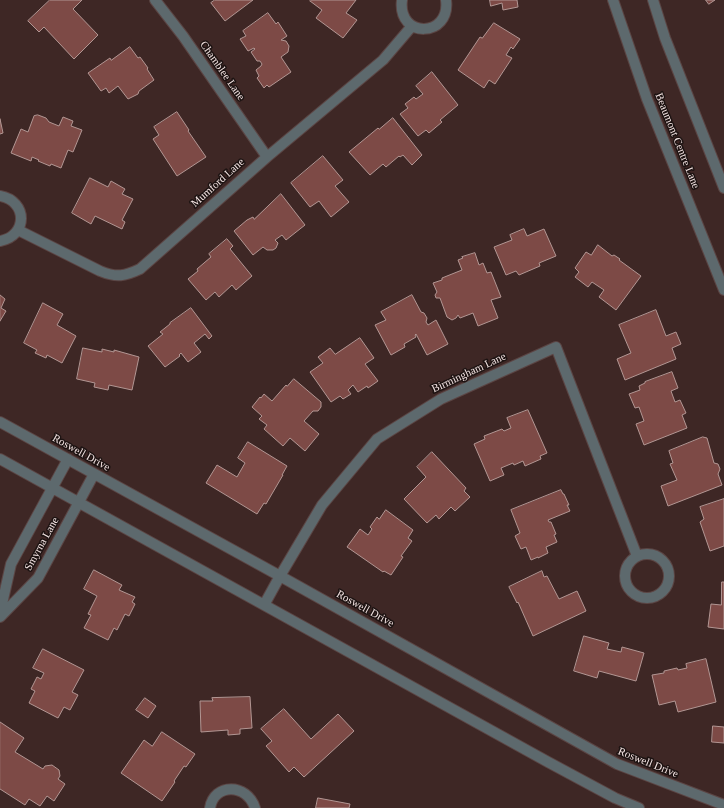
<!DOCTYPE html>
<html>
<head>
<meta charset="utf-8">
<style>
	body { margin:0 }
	canvas { display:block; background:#3e2725 }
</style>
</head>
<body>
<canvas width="724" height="808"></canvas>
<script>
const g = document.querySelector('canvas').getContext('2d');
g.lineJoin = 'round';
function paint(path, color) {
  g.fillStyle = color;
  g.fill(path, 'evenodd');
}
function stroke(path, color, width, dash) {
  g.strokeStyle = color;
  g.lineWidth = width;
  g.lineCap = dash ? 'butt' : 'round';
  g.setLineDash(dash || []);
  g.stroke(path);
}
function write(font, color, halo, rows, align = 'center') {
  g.font = font + ' Georgia,serif';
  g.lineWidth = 3;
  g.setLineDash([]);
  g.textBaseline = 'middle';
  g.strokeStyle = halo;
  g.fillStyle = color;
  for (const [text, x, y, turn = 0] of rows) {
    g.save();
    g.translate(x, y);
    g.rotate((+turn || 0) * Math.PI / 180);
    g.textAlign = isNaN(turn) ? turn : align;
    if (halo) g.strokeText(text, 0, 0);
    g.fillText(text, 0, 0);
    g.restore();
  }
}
const building = new Path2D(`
	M 50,0 L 82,0 L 73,9 L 98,35 L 74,59 L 44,27 L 39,32 L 28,21 Z
	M 215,0 L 253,0 L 225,21 L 211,3 Z
	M 311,0 L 356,0 L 346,13 L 357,20 L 343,38 L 316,18 L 322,10 L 310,1 Z
	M 490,0 L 517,0 L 518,7 L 503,10 L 502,3 L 491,6 Z
	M 706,0 L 715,0 L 709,4 Z
	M 268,13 L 276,24 L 278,22 L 287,36 L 281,40 L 286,41 L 289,46 L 288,52 L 281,57 L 291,72 L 269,87 L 267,85 L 264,88 L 257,78 L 259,76 L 256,70 L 261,66 L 262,64 L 260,61 L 257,61 L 251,52 L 255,49 L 254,48 L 248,51 L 240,39 L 246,36 L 243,31 Z
	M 494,23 L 520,39 L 513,49 L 511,47 L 506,55 L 512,58 L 495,84 L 489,80 L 484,88 L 458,70 L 480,37 L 482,38 Z
	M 130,47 L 138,58 L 140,57 L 148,68 L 147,69 L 154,80 L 139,91 L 138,94 L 128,99 L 118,86 L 109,93 L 106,88 L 101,91 L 88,73 L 110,58 L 111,60 Z
	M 432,72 L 458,105 L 440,120 L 442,122 L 429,133 L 426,130 L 418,136 L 400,114 L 408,108 L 405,104 L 414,97 L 416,99 L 423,94 L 416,86 Z
	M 177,112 L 189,130 L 188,131 L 206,157 L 177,176 L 153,139 L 159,135 L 154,127 Z
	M 38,115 L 46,118 L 49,122 L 59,126 L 63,117 L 73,121 L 71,126 L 82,130 L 73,152 L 68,150 L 61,168 L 51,164 L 50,166 L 38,161 L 39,160 L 32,157 L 31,161 L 11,153 L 21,129 L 28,132 L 34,116 Z
	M 393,118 L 422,155 L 412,165 L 403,155 L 400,157 L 399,156 L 386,167 L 383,164 L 370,175 L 349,152 L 378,128 L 379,129 Z
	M 0,119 L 3,133 L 0,134 Z
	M 323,156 L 343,180 L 335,186 L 349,202 L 331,217 L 319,201 L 310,207 L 291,183 Z
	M 90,178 L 108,187 L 111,181 L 125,189 L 122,194 L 133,199 L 122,220 L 125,222 L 122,229 L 95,216 L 91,224 L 72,213 Z
	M 281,194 L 305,225 L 286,240 L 282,235 L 275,240 L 278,243 L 276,248 L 273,250 L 267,250 L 263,247 L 253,255 L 234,231 L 247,220 L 253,217 L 254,219 Z
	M 524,229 L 527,236 L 544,229 L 556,256 L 539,263 L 540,266 L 519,275 L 516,271 L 506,275 L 494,247 L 512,240 L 510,235 Z
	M 227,239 L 233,246 L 230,249 L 252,276 L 236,290 L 232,285 L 219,297 L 215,292 L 206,300 L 188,279 L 198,271 L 197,269 L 211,257 L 209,254 Z
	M 598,245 L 612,256 L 614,255 L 620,259 L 619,260 L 641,276 L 616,310 L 599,297 L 604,290 L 592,282 L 588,287 L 575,277 L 579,272 L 575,268 L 586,252 L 591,255 Z
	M 475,253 L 479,265 L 483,263 L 487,273 L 491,272 L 501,297 L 491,300 L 498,318 L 478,326 L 473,313 L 460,318 L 458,315 L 456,318 L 452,320 L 447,317 L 440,298 L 436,298 L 435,295 L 437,292 L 433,283 L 442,280 L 442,278 L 462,270 L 458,260 L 463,258 L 462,257 Z
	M 0,295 L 5,299 L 1,308 L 6,311 L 0,321 Z
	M 412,295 L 421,312 L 424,313 L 427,318 L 426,322 L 428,325 L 436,320 L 448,344 L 427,355 L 416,334 L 415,335 L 416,337 L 404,344 L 405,347 L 391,355 L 375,325 L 386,320 L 381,312 Z
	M 43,303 L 63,314 L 57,325 L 76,336 L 62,363 L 47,355 L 46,358 L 35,353 L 37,350 L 24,343 Z
	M 191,308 L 212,336 L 209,339 L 205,334 L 194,343 L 201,352 L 188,362 L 181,353 L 179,355 L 180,356 L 165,367 L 148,346 L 163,334 L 160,332 L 170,324 L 170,323 Z
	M 656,310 L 666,336 L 676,332 L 681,344 L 672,348 L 676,359 L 625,380 L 617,359 L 631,353 L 619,325 Z
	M 360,338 L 374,358 L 365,364 L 378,381 L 368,388 L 367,386 L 358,392 L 353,385 L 348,390 L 351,394 L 343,399 L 340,396 L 331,402 L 310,372 L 323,363 L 318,357 L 330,348 L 335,354 Z
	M 83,348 L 102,352 L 102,349 L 114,352 L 114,350 L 139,357 L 132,390 L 109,385 L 108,390 L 94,387 L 95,383 L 77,379 Z
	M 672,372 L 678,388 L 671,391 L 675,402 L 680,400 L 686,413 L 682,415 L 687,428 L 644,445 L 636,424 L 644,421 L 639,407 L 635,408 L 629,394 L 640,390 L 639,386 L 645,383 L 645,382 Z
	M 294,379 L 321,402 L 321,407 L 318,411 L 313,411 L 304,421 L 319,434 L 305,451 L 290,438 L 283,446 L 264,429 L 267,425 L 259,419 L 262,416 L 252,407 L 260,397 L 261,398 L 264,394 L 272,401 L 286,385 L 287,386 Z
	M 528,410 L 547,453 L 540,456 L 541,459 L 525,466 L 523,461 L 514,465 L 513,463 L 501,468 L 504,475 L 490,481 L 474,444 L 485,439 L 484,436 L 502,429 L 504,431 L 511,428 L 507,418 Z
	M 703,437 L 707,438 L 714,463 L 718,464 L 720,469 L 718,474 L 722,485 L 668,506 L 661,486 L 677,480 L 670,464 L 673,463 L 669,451 Z
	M 248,442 L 287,466 L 282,475 L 283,475 L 266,504 L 264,503 L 257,514 L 206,483 L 217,465 L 237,477 L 245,463 L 238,458 Z
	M 432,452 L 466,488 L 464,491 L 470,497 L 455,511 L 451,507 L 439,519 L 436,515 L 427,523 L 404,499 L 426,477 L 417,467 Z
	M 561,490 L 563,494 L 564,494 L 569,505 L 567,505 L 570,511 L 548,520 L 549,522 L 551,522 L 556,534 L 554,535 L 557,542 L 546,547 L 548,553 L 538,558 L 538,557 L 531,560 L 526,547 L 521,549 L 515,536 L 520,533 L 511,510 Z
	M 724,499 L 724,546 L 710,551 L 700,522 L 704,519 L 700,507 Z
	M 386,510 L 413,530 L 408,538 L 412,541 L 401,556 L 403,557 L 391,575 L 384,571 L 383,572 L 347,547 L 360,529 L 368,535 L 372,529 L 370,527 L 377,517 L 379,519 Z
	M 94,570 L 122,585 L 119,590 L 135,597 L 132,602 L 135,604 L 129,616 L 125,614 L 117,630 L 114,628 L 108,640 L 84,628 L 91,615 L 88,614 L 97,596 L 84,589 Z
	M 542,571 L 544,577 L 547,576 L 559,599 L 577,591 L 586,611 L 533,636 L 518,602 L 517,603 L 509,587 Z
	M 722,582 L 724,582 L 724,629 L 708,627 L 711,604 L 721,605 Z
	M 584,636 L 609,643 L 607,649 L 621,652 L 622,647 L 644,653 L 636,681 L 599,671 L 597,678 L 574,671 Z
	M 43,649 L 84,670 L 72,692 L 78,695 L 70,710 L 64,707 L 58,718 L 29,703 L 35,691 L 31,689 L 37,677 L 41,679 L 44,673 L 33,668 Z
	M 706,659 L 716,702 L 678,712 L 675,701 L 659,705 L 652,675 L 664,673 L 664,671 L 677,668 L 678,670 L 687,668 L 686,664 Z
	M 250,697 L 252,728 L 240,729 L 240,734 L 228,735 L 228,730 L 201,732 L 200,701 L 213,701 L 212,698 Z
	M 145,698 L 156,706 L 148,718 L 136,710 Z
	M 284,709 L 311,739 L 338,714 L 354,731 L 304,777 L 294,767 L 289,772 L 266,746 L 272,741 L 261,729 Z
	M 0,722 L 24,738 L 15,752 L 43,769 L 45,766 L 52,765 L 59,770 L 60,776 L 58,779 L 65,784 L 54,801 L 47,796 L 40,806 L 29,799 L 25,805 L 0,789 Z
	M 713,726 L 724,727 L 724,743 L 712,742 Z
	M 162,732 L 195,754 L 186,767 L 184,766 L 174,781 L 175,782 L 162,801 L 121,773 L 144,740 L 152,746 Z
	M 318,798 L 350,804 L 349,808 L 316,808 Z`);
paint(building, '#7d4a46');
stroke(building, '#b29693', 1);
const minor = new Path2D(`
	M 155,0 L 183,36 L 267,157
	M 402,0 C 397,39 451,38 446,0
	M 0,196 C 28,201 28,236 0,241
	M 18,230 L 100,271 C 117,278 125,276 140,269 L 267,157 L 383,60 L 412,26
	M 0,422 L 280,576 L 617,764 L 724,805
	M 0,459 L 548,762 L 615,798 L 639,808
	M625 576a22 22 0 1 1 44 0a22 22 0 1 1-44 0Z
	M 264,605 L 280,576 L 322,505 L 377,439 L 441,399 L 556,347 L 637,556
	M 0,613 L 11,564 L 68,459
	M 0,617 L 38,578 L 94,474
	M 210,808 C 214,783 247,783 255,808`);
const tertiary = new Path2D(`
	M 613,0 L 647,99 L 724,290
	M 653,0 L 665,38 L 724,188`);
stroke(minor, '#5b4544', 12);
stroke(tertiary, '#5b4544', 12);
stroke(minor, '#5d696d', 10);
stroke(tertiary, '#5d696d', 10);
write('11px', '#f5e5e4', '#1d1312', [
	["Chamblee Lane",222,71,55],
	["Beaumont Centre Lane",677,141,68],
	["Mumford Lane",218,183,-42],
	["Birmingham Lane",469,373,-25],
	["Roswell Drive",81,453,29],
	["Smyrna Lane",42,544,-61],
	["Roswell Drive",365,609,29],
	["Roswell Drive",648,763,22]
]);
</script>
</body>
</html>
